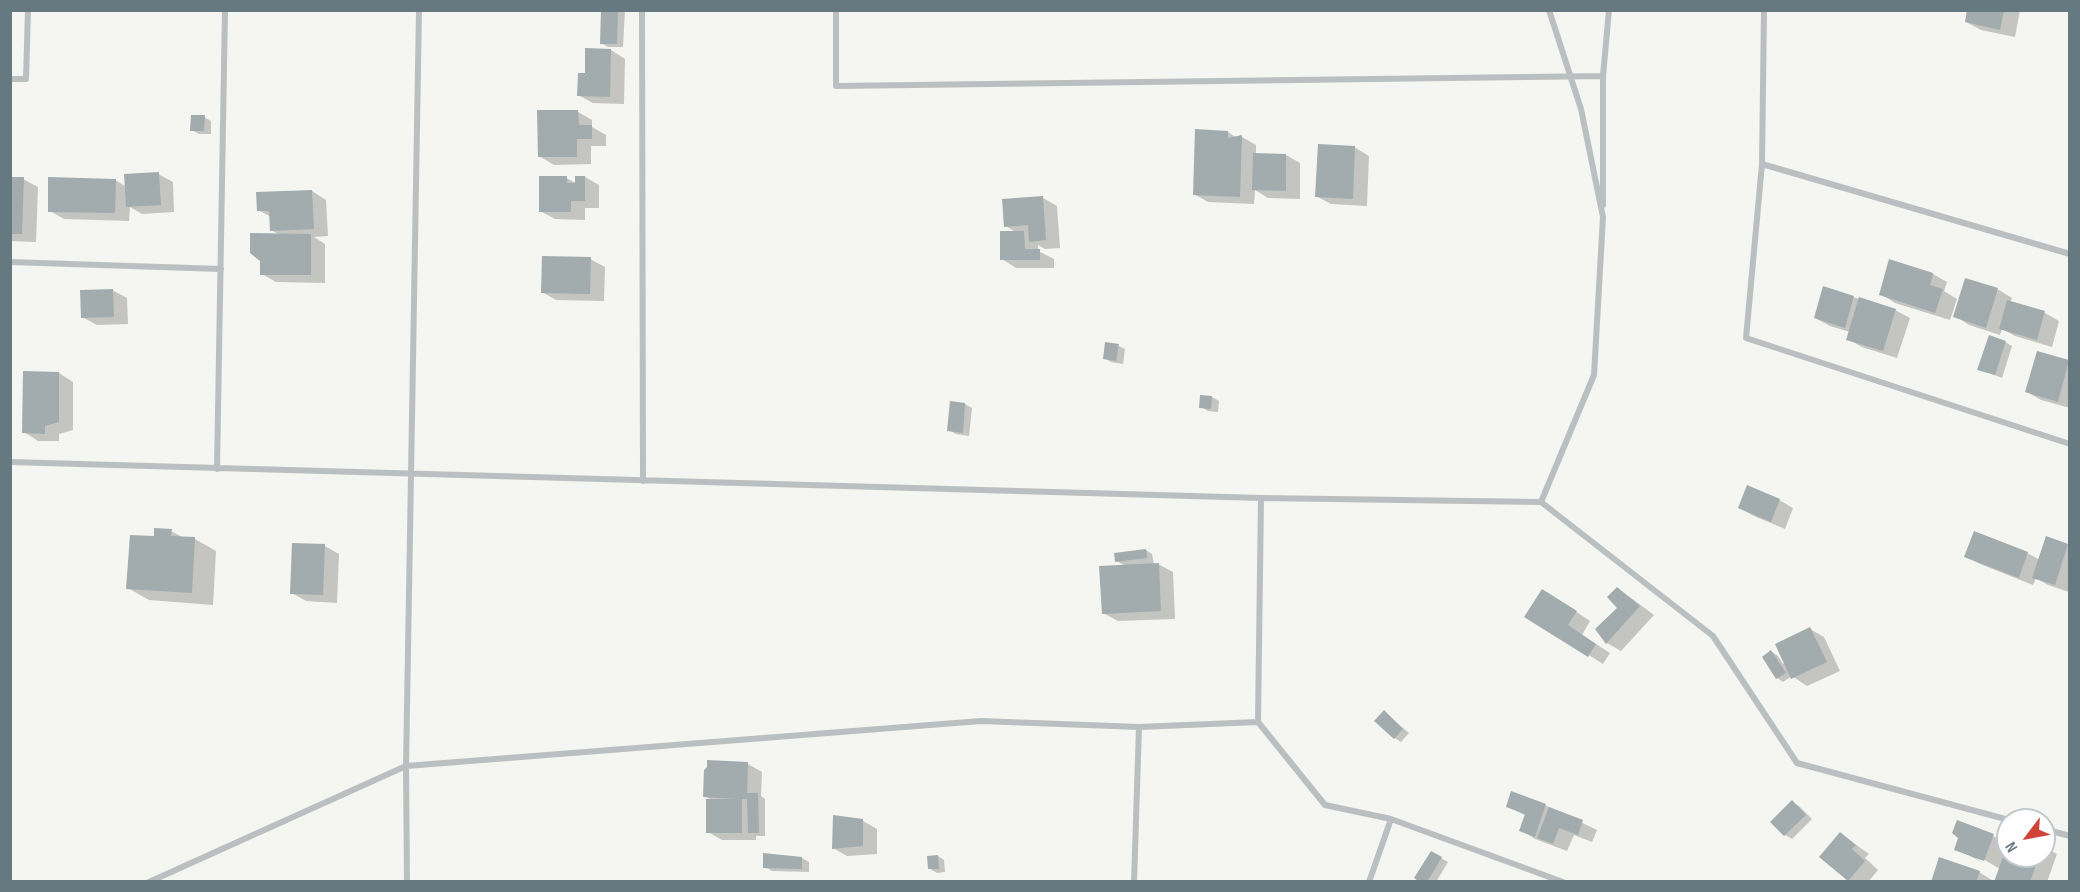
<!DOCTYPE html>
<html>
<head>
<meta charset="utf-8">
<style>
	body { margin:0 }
	#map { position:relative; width:2080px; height:892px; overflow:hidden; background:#f5f5f2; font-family:"Sofia Sans Condensed",sans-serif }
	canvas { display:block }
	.frame { position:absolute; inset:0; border:12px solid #677980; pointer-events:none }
	.north { position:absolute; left:1996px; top:808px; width:60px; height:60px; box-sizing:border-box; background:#fff; border:2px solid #c2c9cc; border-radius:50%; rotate:238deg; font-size:16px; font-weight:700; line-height:24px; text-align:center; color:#677980 }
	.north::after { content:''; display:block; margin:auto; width:21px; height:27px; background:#cf4338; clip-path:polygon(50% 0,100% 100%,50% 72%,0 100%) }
</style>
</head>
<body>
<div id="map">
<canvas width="2080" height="892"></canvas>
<div class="frame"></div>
<div class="north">N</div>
</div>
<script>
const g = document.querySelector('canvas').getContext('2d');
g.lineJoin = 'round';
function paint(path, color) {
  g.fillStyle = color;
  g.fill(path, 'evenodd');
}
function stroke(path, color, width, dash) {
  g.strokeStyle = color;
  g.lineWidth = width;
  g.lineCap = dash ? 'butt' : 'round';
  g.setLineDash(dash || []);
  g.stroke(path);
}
paint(new Path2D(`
	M 603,10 L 625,10 L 623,47 L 608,47 L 601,43 Z
	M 1969,10 L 2020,10 L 2015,37 L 1981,30 L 1966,22 Z
	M 587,50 L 611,50 L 625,59 L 624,104 L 593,103 L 578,95 L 586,75 Z
	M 578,112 L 592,120 L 592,127 L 606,135 L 606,146 L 591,146 L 591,164 L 554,165 L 539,156 Z
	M 204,117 L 211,121 L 211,134 L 199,134 L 192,130 Z
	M 1228,132 L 1237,138 L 1242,137 L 1256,145 L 1256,154 L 1286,155 L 1300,163 L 1300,199 L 1268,198 L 1255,190 L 1254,204 L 1208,202 L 1194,194 Z
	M 1354,147 L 1369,156 L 1367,206 L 1331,204 L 1316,196 Z
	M 158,174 L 173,182 L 174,212 L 142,214 L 130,207 L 129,221 L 64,219 L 50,211 L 115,180 L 127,187 Z
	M 585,177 L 599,185 L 599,208 L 585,208 L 585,220 L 555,219 L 540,211 L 566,178 L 576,183 Z
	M 10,178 L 23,179 L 38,187 L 36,242 L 10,241 Z
	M 312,191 L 326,200 L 328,236 L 314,237 L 325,244 L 325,283 L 276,282 L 262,274 L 280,235 L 271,230 L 271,217 L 258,210 Z
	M 1043,198 L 1057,206 L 1060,248 L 1045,249 L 1038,245 L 1038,251 L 1054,259 L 1054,268 L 1016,268 L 1002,259 L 1017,233 L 1006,226 Z
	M 590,259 L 605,267 L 604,301 L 556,300 L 542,292 Z
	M 1890,261 L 1933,274 L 1947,282 L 1944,291 L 1957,299 L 1950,320 L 1895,303 L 1881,294 Z
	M 1824,288 L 1895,310 L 1910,318 L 1897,358 L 1862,347 L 1848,339 L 1850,332 L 1830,326 L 1815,318 Z
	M 1997,289 L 2012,298 L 2010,303 L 2045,313 L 2059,321 L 2052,347 L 2015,336 L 2002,329 L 2000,335 L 1969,325 L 1955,316 Z
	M 112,290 L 127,298 L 128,324 L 97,325 L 82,317 Z
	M 2005,342 L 2012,346 L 2002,378 L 1979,369 Z
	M 1119,346 L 1125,349 L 1123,364 L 1111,362 L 1104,358 Z
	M 2038,353 L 2070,362 L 2070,408 L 2041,400 L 2027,392 Z
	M 59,373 L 73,382 L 73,430 L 59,434 L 59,441 L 38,441 L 24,432 Z
	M 1202,397 L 1212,397 L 1219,401 L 1218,412 L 1208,411 L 1201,407 Z
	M 951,403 L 965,404 L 972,408 L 969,436 L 956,434 L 949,430 Z
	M 1779,500 L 1793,508 L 1785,529 L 1754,516 L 1739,508 Z
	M 171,531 L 184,538 L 195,539 L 216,551 L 213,605 L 149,600 L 128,588 L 155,538 Z
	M 2068,545 L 2070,546 L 2069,592 L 2048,585 L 2036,578 L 2033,585 L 1980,564 L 1965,556 L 2027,553 L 2040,560 Z
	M 325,546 L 339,554 L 337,603 L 306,601 L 292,593 Z
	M 1146,550 L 1152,554 L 1154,564 L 1158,564 L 1173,572 L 1175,619 L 1118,621 L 1103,613 L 1125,566 L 1117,561 Z
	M 1617,589 L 1631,598 L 1654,615 L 1621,651 L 1607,643 L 1597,629 L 1619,608 Z
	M 1557,599 L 1590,621 L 1582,635 L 1610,653 L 1603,664 L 1527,616 Z
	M 1810,629 L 1824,637 L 1840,671 L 1807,686 L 1792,676 L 1783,682 L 1777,678 L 1772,652 L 1778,656 L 1783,664 L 1785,662 Z
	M 1384,712 L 1409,733 L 1401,742 L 1395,738 Z
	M 748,764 L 762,772 L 761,796 L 765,799 L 765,836 L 756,836 L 756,840 L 722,840 L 708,832 L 712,800 L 704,796 L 708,767 Z
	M 1792,802 L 1799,806 L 1812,819 L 1792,839 L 1785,835 Z
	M 1545,805 L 1597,830 L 1592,842 L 1574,835 L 1567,851 L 1535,839 L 1521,830 L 1526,816 L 1507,806 Z
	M 863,821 L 877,829 L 877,854 L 847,856 L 833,848 Z
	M 1841,834 L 1869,854 L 1865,858 L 1878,870 L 1868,882 L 1848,880 Z
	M 1993,836 L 2008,844 L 2008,856 L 2044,856 L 2044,847 L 2057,854 L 2047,882 L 1996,882 L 2000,869 L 1978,856 L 1976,858 L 1982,862 L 1956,849 Z
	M 1432,853 L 1448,862 L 1436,882 L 1423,882 Z
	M 938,856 L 944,860 L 945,872 L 937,873 L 930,869 Z
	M 802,858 L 809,862 L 809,872 L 772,871 L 765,867 Z
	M 1979,872 L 1995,882 L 1933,882 Z`), '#0003');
paint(new Path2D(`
	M 601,10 L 618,10 L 617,44 L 600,44 Z
	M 1967,10 L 2004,10 L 2000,30 L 1965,22 Z
	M 585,48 L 611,49 L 610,97 L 577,96 L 578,73 L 585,73 Z
	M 537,110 L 578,110 L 579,125 L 592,125 L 592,139 L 577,139 L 577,157 L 538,157 Z
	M 191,115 L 205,115 L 204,131 L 190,131 Z
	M 1195,129 L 1228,131 L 1228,138 L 1242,135 L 1240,197 L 1193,195 Z
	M 1318,144 L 1355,146 L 1353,199 L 1315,197 Z
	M 1253,153 L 1286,154 L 1286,191 L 1252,190 Z
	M 159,172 L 161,205 L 126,207 L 124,174 Z
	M 539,176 L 567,176 L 567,183 L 575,183 L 575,176 L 585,176 L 585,201 L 571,201 L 571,212 L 539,212 Z
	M 10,177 L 24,177 L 22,234 L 10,234 Z
	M 48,177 L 116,179 L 115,213 L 48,212 Z
	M 312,190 L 314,229 L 270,231 L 269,211 L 257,211 L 256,192 Z
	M 1043,196 L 1046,240 L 1029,242 L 1028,225 L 1004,227 L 1002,199 Z
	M 1000,231 L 1024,231 L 1025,249 L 1040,249 L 1040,260 L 1000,260 Z
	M 250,233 L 311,234 L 311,275 L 260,275 L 260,261 L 250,253 Z
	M 542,256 L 591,257 L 590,294 L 541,293 Z
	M 1889,259 L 1933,273 L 1930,285 L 1943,289 L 1935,313 L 1879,295 Z
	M 1965,278 L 1998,288 L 1986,328 L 1953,317 Z
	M 1823,286 L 1854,296 L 1845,328 L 1814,318 Z
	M 113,289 L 114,317 L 81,318 L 80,290 Z
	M 1859,297 L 1896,309 L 1883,351 L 1846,340 Z
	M 2007,300 L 2045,311 L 2037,340 L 1999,329 Z
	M 1989,335 L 2006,341 L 1995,375 L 1977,370 Z
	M 1105,342 L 1119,344 L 1116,361 L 1103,359 Z
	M 2037,351 L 2069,360 L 2058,402 L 2025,392 Z
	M 23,371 L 59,372 L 59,422 L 45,426 L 45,434 L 22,433 Z
	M 1200,395 L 1212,396 L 1211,409 L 1199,408 Z
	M 950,401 L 965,403 L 963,433 L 947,431 Z
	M 1747,485 L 1780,499 L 1771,522 L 1738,508 Z
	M 154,528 L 172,529 L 171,536 L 195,537 L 192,593 L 126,589 L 130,535 L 154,536 Z
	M 1974,531 L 2028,552 L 2019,578 L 1964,557 Z
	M 2046,536 L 2068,544 L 2055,585 L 2032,578 Z
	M 292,543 L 325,544 L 323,595 L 290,594 Z
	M 1146,549 L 1147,558 L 1115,562 L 1114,553 Z
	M 1159,563 L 1161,611 L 1102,614 L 1099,566 Z
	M 1617,587 L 1640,606 L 1606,644 L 1595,629 L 1617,608 L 1607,597 Z
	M 1542,589 L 1577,611 L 1568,625 L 1596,644 L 1588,657 L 1524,617 Z
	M 1810,627 L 1827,662 L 1791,679 L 1775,644 Z
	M 1771,650 L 1786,673 L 1776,679 L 1762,657 Z
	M 1384,710 L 1403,729 L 1394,739 L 1374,721 Z
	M 707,760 L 748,762 L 747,793 L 758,793 L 759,833 L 748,833 L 747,799 L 742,799 L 742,833 L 706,833 L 706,799 L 735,799 L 703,797 L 704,770 L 707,767 Z
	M 1511,791 L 1546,804 L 1535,837 L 1519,831 L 1525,814 L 1506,807 Z
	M 1792,800 L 1806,815 L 1784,836 L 1770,822 Z
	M 1549,807 L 1583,820 L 1578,835 L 1559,828 L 1553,844 L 1537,838 Z
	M 833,815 L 863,819 L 863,846 L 832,849 Z
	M 1957,820 L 1994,834 L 1984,861 L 1954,850 L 1958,838 L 1952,833 Z
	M 1840,832 L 1856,845 L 1852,849 L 1865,861 L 1848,881 L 1819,857 Z
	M 2008,843 L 2008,856 L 2039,856 L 2030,882 L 1994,882 Z
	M 1431,851 L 1442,857 L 1427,882 L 1420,882 L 1414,878 Z
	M 763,853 L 802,857 L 802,869 L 763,868 Z
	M 938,855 L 939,869 L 928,869 L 927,856 Z
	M 1939,857 L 1980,871 L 1976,882 L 1931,882 Z`), '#a2abae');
stroke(new Path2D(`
	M 642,10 L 643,481
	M 836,10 L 836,86 L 1603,76
	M 1764,10 L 1762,164 L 1746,338 L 2070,444
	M 10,79 L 26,79 L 28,10
	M 1762,164 L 2070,254
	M 1603,205 L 1603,76 L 1609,10
	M 10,262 L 221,269
	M 10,462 L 1261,498 L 1541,502 L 1713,636 L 1797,763 L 2009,820
	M 217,469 L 225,10
	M 1261,498 L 1258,722 L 1325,805 L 1391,819 L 1563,882
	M 1541,502 L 1594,375 L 1603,217 L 1581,109 L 1549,10
	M 2044,829 L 2070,836
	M 149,882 L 406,766 L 981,721 L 1139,727 L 1258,722
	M 407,882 L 406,766 L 419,10
	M 1134,882 L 1139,727
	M 1369,882 L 1391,819`), '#babfc1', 6);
</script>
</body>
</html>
